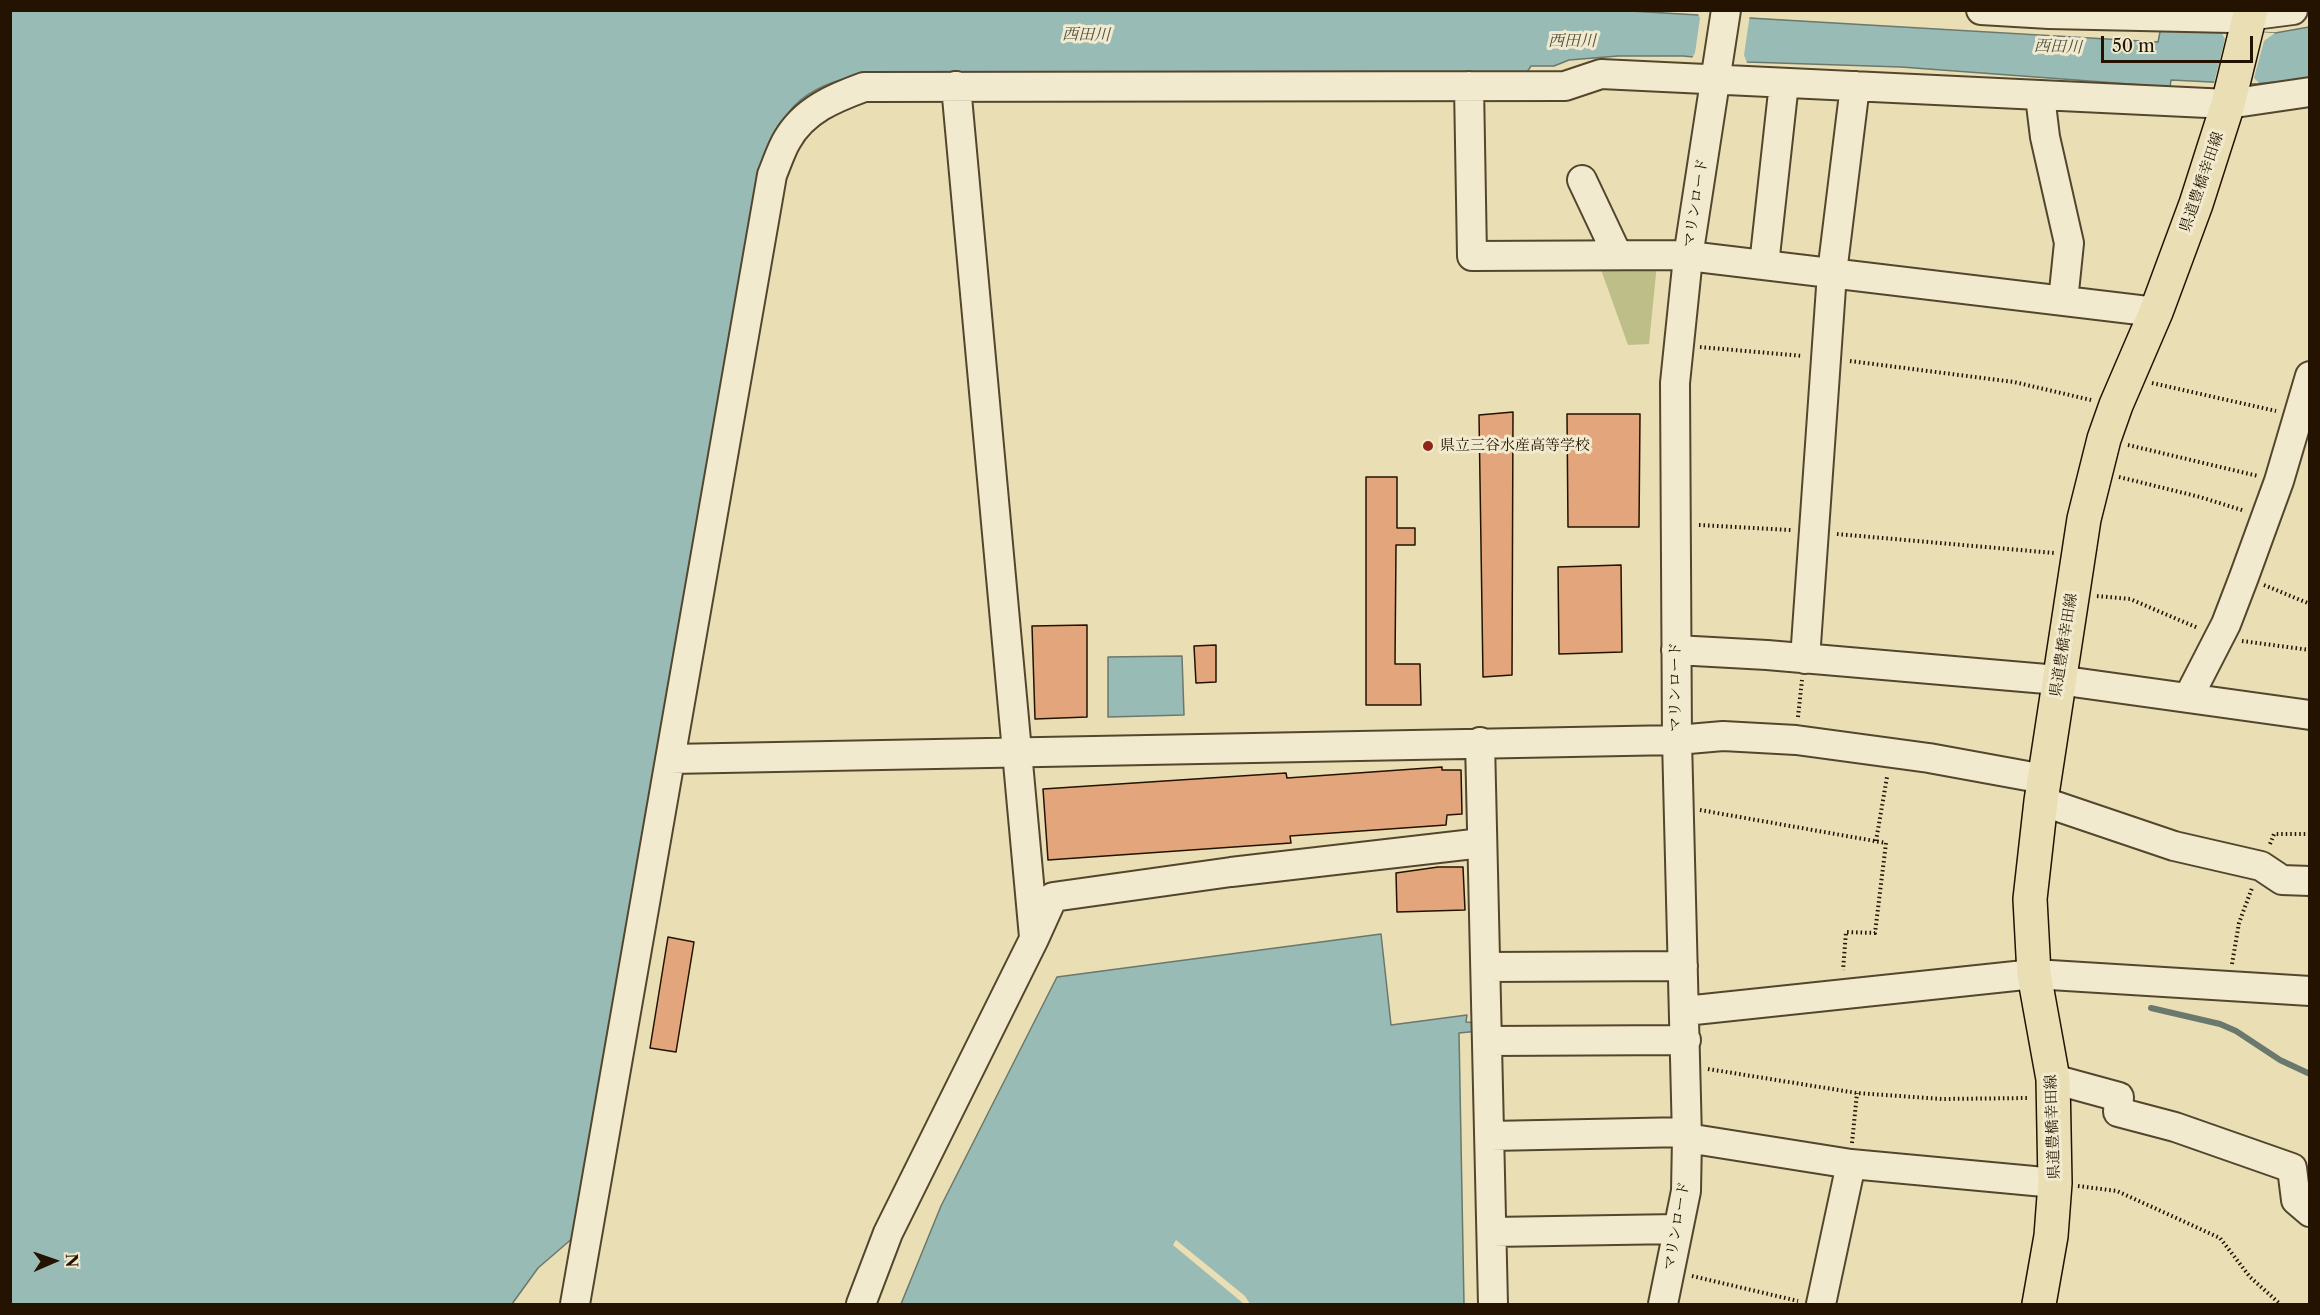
<!DOCTYPE html>
<html>
<head>
<meta charset="utf-8">
<style>
	body { margin:0 }
	#map { position:relative; width:2320px; height:1315px; overflow:hidden; background:#e9deb4; font-family:"Libre Caslon Text",serif }
	canvas { display:block }
	.frame { position:absolute; inset:0; border:12px solid #231300; pointer-events:none }
	.north { position:absolute; left:24px; top:1231px; width:60px; height:60px; -webkit-text-stroke:4px #f1eace; paint-order:stroke; rotate:88deg; font-size:16px; font-weight:700; line-height:24px; text-align:center; color:#231300 }
	.north::after { content:''; display:block; margin:auto; width:21px; height:27px; background:#231300; clip-path:polygon(50% 0,100% 100%,50% 72%,0 100%) }
	.scale { position:absolute; left:2101px; top:36px; width:152px; height:27px; box-sizing:border-box; border:3px solid #231300; border-top:0; padding-left:8px; font-size:18px; line-height:21px; white-space:nowrap; color:#231300; -webkit-text-stroke:4px #f1eace; paint-order:stroke }
</style>
</head>
<body>
<div id="map">
<canvas width="2320" height="1315"></canvas>
<div class="frame"></div>
<div class="north">N</div>
<div class="scale">50 m</div>
</div>
<script>
const g = document.querySelector('canvas').getContext('2d');
g.lineJoin = 'round';
function paint(path, color) {
  g.fillStyle = color;
  g.fill(path, 'evenodd');
}
function stroke(path, color, width, dash) {
  g.strokeStyle = color;
  g.lineWidth = width;
  g.lineCap = dash ? 'butt' : 'round';
  g.setLineDash(dash || []);
  g.stroke(path);
}
function write(font, color, halo, rows, align = 'center') {
  g.font = font + ' "Libre Caslon Text","Noto Serif JP",serif';
  g.lineWidth = 6;
  g.setLineDash([]);
  g.textBaseline = 'middle';
  g.strokeStyle = halo;
  g.fillStyle = color;
  for (const [text, x, y, turn = 0] of rows) {
    g.save();
    g.translate(x, y);
    g.rotate((+turn || 0) * Math.PI / 180);
    g.textAlign = isNaN(turn) ? turn : align;
    if (halo) g.strokeText(text, 0, 0);
    g.fillText(text, 0, 0);
    g.restore();
  }
}
paint(new Path2D(`
	M 1599,264 L 1657,264 L 1649,344 L 1628,345 Z`), '#bebf88');
const water = new Path2D(`
	M 1613,10 C 1795,19 1976,33 2158,42 L 2161,27 L 2275,33 L 2309,27 L 2310,79 L 2252,84 L 2171,80 L 2170,87 L 1901,67 L 1747,62 L 1683,56 L 1618,56 L 1569,60 L 1554,66 L 1531,66 L 1525,75 L 867,74 C 840,78 814,86 794,106 C 786,115 779,127 772,137 L 574,1237 L 538,1268 L 512,1304 L 11,1304 L 10,11 Z
	M 1182,656 L 1184,715 L 1108,717 L 1108,657 Z
	M 1381,934 L 1391,1025 L 1467,1015 L 1466,1022 L 1479,1023 L 1479,1031 L 1459,1033 L 1464,1304 L 901,1304 L 941,1206 L 1057,977 Z`);
paint(water, '#99bbb5');
stroke(water, '#6a786d', 1.5);
paint(new Path2D(`
	M 1697,12 L 1750,14 L 1744,55 L 1748,65 L 1691,60 L 1695,53 L 1700,18 Z
	M 2220,30 L 2275,33 L 2264,41 L 2254,78 L 2259,83 L 2214,83 L 2225,39 Z
	M 1176,1240 L 1245,1296 L 1250,1304 L 1244,1304 L 1173,1245 Z`), '#e9deb4');
stroke(new Path2D(`
	M 2151,1008 L 2220,1024 L 2236,1031 L 2280,1060 L 2310,1074`), '#6a786d', 6);
const building = new Path2D(`
	M 1513,412 L 1512,675 L 1483,677 L 1479,415 Z
	M 1567,414 L 1640,414 L 1639,527 L 1568,527 Z
	M 1366,477 L 1397,477 L 1397,528 L 1415,528 L 1415,545 L 1396,545 L 1395,664 L 1420,664 L 1421,705 L 1366,705 Z
	M 1621,565 L 1622,652 L 1559,654 L 1558,567 Z
	M 1087,625 L 1087,717 L 1035,719 L 1032,626 Z
	M 1216,645 L 1216,682 L 1196,683 L 1194,646 Z
	M 1442,767 L 1442,770 L 1461,770 L 1462,814 L 1447,815 L 1446,825 L 1290,836 L 1291,843 L 1048,860 L 1043,789 L 1286,773 L 1287,778 Z
	M 1438,867 L 1463,867 L 1465,910 L 1397,912 L 1396,873 Z
	M 668,937 L 694,942 L 676,1052 L 650,1048 Z`);
paint(building, '#e3a57b');
stroke(building, '#231300', 1.5);
const minor = new Path2D(`
	M 1981,10 L 2049,14 L 2231,18 L 2293,10
	M 956,86 L 1034,937
	M 1469,86 L 1472,256 L 1680,255 L 2156,312
	M 2040,96 L 2045,137 L 2069,243 L 2063,301
	M 1582,180 L 1617,254
	M 1764,265 L 1784,83
	M 1676,650 L 1767,655 L 2058,680 L 2310,715
	M 1805,659 L 1832,273 L 1855,86
	M 2188,698 L 2226,624 L 2244,577 L 2279,481 L 2310,376
	M 1480,742 L 1493,1304
	M 670,759 L 1677,740 L 1723,736 L 1796,740 L 1929,758 L 2044,779
	M 2041,801 L 2174,846 L 2261,866 L 2282,880 L 2310,881
	M 1486,967 L 1683,966
	M 1685,1011 L 2034,974 L 2310,991
	M 1488,1041 L 1686,1040
	M 2053,1079 L 2119,1097 L 2118,1112 L 2175,1127 L 2292,1168 L 2296,1200 L 2310,1212
	M 1491,1136 L 1686,1132
	M 1687,1138 L 1851,1164 L 2055,1183
	M 1492,1232 L 1678,1229
	M 575,1304 L 772,175 C 777,163 781,150 787,140 C 804,110 834,98 864,87 L 1565,86 L 1601,74 L 2228,104 L 2310,92
	M 861,1304 L 888,1233 L 1034,939 L 1053,897 L 1231,872 L 1482,843
	M 1663,1304 L 1686,1191 L 1687,1138 L 1677,740 L 1675,383 L 1688,257 L 1726,10
	M 1821,1304 L 1851,1164`);
const major = new Path2D(`
	M 2039,1304 L 2051,1236 L 2055,1183 L 2053,1079 L 2034,974 L 2030,899 L 2041,801 L 2084,519 L 2104,439 L 2116,405 L 2156,312 L 2196,204 L 2228,104 L 2251,10`);
stroke(minor, '#54462d', 32);
stroke(major, '#231300', 36);
stroke(new Path2D(`
	M 1700,347 L 1803,356
	M 1850,361 L 2014,382 L 2091,400
	M 2152,383 L 2276,411
	M 2128,445 L 2258,476
	M 2119,477 L 2200,497 L 2245,511
	M 1699,525 L 1791,530
	M 1837,534 L 2054,553
	M 2264,585 L 2310,604
	M 2097,596 L 2130,599 L 2198,628
	M 2242,641 L 2310,650
	M 1798,717 L 1802,680
	M 1700,810 L 1886,843 L 1875,933 L 1846,932 L 1843,970
	M 1876,841 L 1887,777
	M 2270,844 L 2274,834 L 2310,834
	M 2232,964 L 2239,923 L 2252,888
	M 1708,1069 L 1857,1093 L 1942,1099 L 2028,1098
	M 1852,1143 L 1857,1093
	M 2078,1186 L 2117,1191 L 2220,1238 L 2250,1277 L 2280,1304
	M 1692,1276 L 1798,1301`), '#231300', 4, [1.5, 3]);
stroke(minor, '#f1eace', 28);
stroke(major, '#e9deb4', 33);
for (const [x, y, r, color] of [
	[1428,446,6,"#8f2418"]
]) {
  const dot = new Path2D();
  dot.arc(x, y, r, 0, 2 * Math.PI);
  g.fillStyle = color;
  g.fill(dot);
  stroke(dot, '#f1eace', 2);
}
write('15px', '#231300', '#f1eace', [
	["県道豊橋幸田線",2202,182,-71],
	["マリンロード",1696,203,-81],
	["県道豊橋幸田線",2064,645,-81],
	["マリンロード",1676,687,-90],
	["県道豊橋幸田線",2053,1127,-92],
	["マリンロード",1677,1226,-80]
]);
write('15px', '#231300', '#f1eace', [
	["県立三谷水産高等学校",1440,446]
], 'left');
write('italic 16px', '#4c4e3f', '#f1eace', [
	["西田川",1086,35,1],
	["西田川",1572,41],
	["西田川",2058,47,2]
]);
</script>
</body>
</html>
